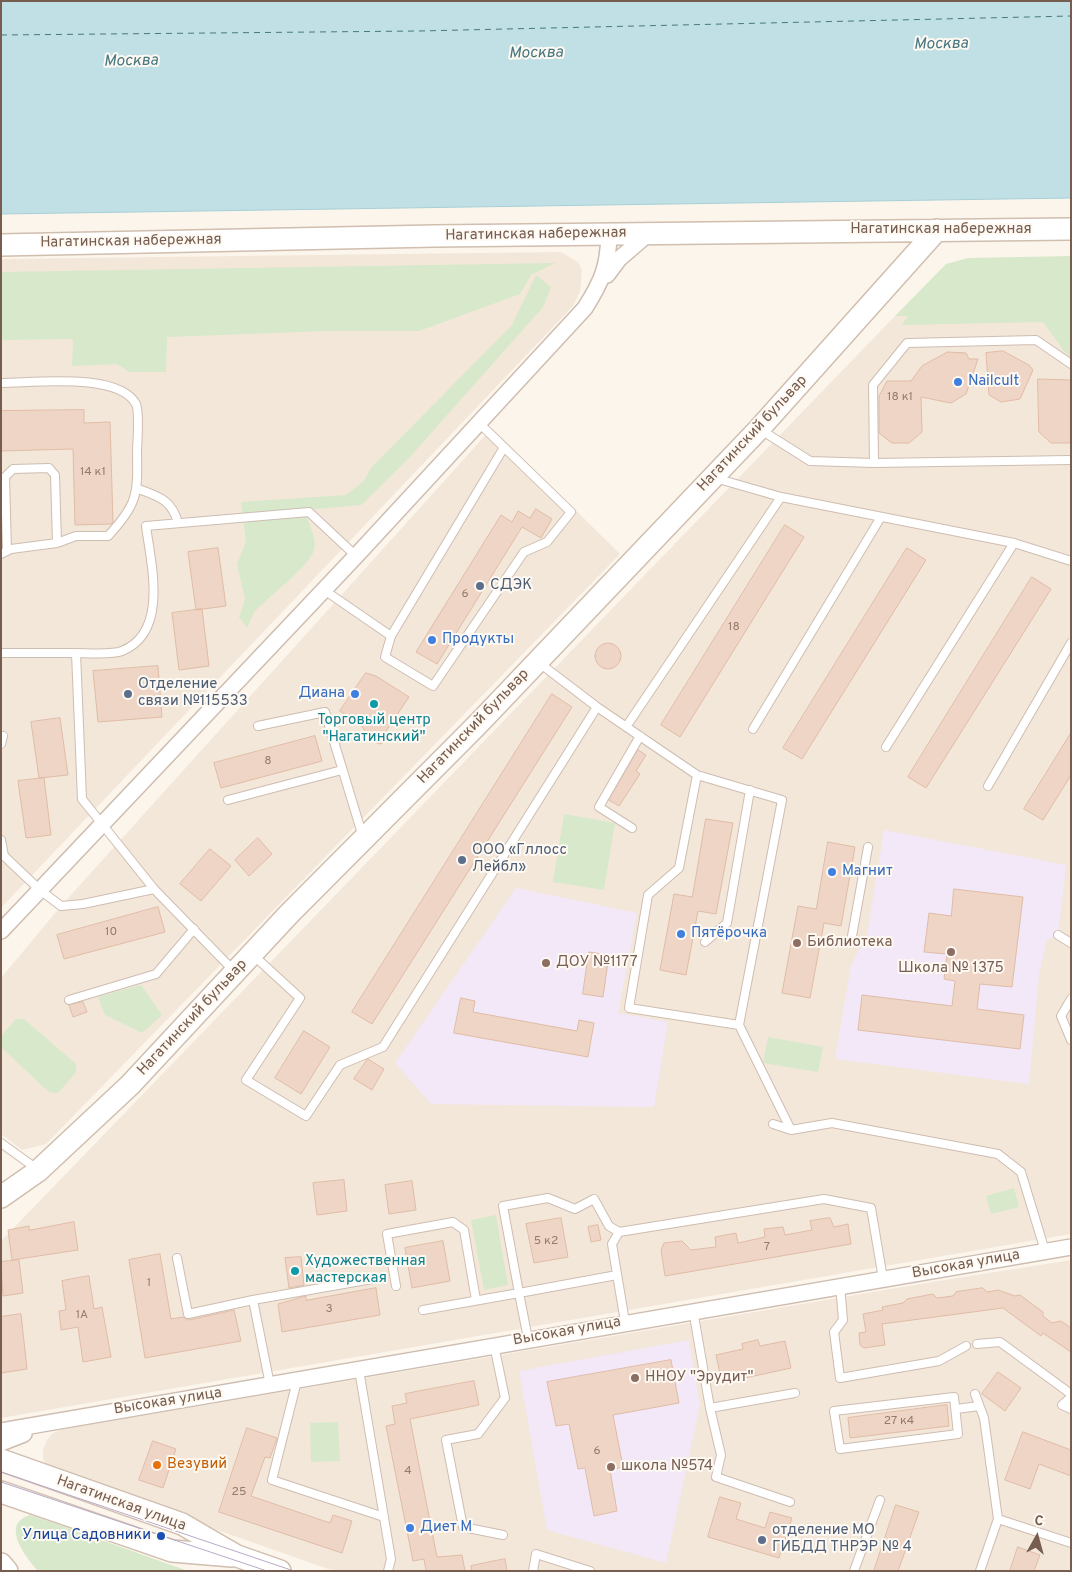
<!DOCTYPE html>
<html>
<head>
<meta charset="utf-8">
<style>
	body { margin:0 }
	#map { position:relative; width:1072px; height:1572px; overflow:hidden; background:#fcf5eb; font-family:Overpass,sans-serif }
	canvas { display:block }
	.frame { position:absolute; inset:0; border:2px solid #765d4f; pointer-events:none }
	.north { position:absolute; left:1012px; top:1512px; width:50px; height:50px; -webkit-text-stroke:4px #fef9f2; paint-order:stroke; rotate:7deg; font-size:14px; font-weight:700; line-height:20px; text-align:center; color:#765d4f }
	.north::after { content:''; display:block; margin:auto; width:18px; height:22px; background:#765d4f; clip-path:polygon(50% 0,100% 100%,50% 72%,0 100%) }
</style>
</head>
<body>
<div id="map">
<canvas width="1072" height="1572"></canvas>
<div class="frame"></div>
<div class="north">С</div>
</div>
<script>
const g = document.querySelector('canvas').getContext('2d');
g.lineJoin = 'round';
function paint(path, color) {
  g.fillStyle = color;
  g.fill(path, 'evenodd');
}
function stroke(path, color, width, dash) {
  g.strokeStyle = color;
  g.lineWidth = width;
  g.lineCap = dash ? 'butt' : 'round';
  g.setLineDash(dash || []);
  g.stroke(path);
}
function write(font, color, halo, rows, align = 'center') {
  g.font = font + ' Overpass,sans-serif';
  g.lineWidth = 4;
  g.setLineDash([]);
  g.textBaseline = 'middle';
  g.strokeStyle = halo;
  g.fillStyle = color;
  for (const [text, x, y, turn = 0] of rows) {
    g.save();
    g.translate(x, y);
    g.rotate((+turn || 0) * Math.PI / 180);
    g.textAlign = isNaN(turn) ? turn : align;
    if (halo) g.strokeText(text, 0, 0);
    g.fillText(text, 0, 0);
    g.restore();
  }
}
paint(new Path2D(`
	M 561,252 L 578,262 L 582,271 L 580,292 L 573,306 L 1,908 L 1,259 Z
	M 1071,314 L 1071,1234 L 1,1418 L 1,1241 L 895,316 Z
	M 492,428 L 620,554 L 46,1144 L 22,1150 L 1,1134 L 1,978 L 61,906 Z
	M 1071,1260 L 1071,1571 L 334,1571 L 49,1471 L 43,1459 L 43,1450 L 47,1440 L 53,1433 L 63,1429 L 926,1283 Z`), '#f3e7da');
paint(new Path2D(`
	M 884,830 L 1066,865 L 1058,935 L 1047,940 L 1039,974 L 1029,1084 L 835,1059 L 851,965 L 867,935 Z
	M 516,888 L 637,913 L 618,1013 L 668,1022 L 654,1107 L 431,1104 L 395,1063 Z
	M 689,1340 L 700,1405 L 666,1563 L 547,1530 L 519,1371 Z`), '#f2e8f8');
paint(new Path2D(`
	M 1071,256 L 1071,357 L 1064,351 L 1043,322 L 902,325 L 908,316 L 895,316 L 946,264 L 968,258 Z
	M 555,263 L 531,275 L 520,294 L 419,331 L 327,331 L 167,337 L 166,372 L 130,372 L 117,364 L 72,366 L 73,339 L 1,340 L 1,272 Z
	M 536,275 L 551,287 L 543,307 L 408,459 L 361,505 L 305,510 C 307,521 318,540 314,550 C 310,565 270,596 258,608 C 253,612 250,621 247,628 L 239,617 L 245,599 L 237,564 L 246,542 L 241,502 L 346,495 L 364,481 L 370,469 L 512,325 Z
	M 564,814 L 615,823 L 604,890 L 553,882 Z
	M 141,985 L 162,1015 L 142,1033 L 105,1015 L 98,997 Z
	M 16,1019 L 24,1019 L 76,1064 L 76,1072 L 58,1093 L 49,1092 L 1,1047 L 1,1036 Z
	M 768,1037 L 823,1047 L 818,1072 L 763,1063 Z
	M 1014,1188 L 1019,1207 L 991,1214 L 986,1196 Z
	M 496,1215 L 508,1285 L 484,1290 L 471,1220 Z
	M 338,1422 L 340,1461 L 311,1462 L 310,1423 Z
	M 30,1515 L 51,1522 L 188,1571 L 38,1571 C 25,1556 0,1524 30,1515 Z`), '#d7e9ca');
const water = new Path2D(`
	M 1,1 L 1071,1 L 1071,198 L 1,214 Z`);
paint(water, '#c0e0e5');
stroke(water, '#a7cfd6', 1);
stroke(new Path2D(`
	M 1,35 L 419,31 L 1071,16`), '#477780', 1, [6, 5]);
const building = new Path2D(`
	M 1003,351 L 1029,365 L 1033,370 L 1020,399 L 1001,402 L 989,395 L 986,353 Z
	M 948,352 L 966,353 L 969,359 L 978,359 L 966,394 L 951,403 L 921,397 L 922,432 L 909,443 L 892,443 L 879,433 L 879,396 L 887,381 L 911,381 L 922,366 Z
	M 1038,379 L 1071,380 L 1071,443 L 1051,443 L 1039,432 Z
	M 84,410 L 84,423 L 110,422 L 113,522 L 111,524 L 75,525 L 73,449 L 1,451 L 1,411 Z
	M 536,509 L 552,519 L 541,538 L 522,527 L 437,664 L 416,652 L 501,515 L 512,522 L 518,511 L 530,518 Z
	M 785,525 L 804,537 L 680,737 L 661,725 Z
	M 218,548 L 226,606 L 196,610 L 188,552 Z
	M 907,548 L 926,560 L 802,759 L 783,748 Z
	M 1032,577 L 1051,589 L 926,788 L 908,777 Z
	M 202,609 L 209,666 L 179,670 L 172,613 Z
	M595 656a13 13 0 1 1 26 0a13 13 0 1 1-26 0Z
	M 158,666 L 162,717 L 98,722 L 93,671 Z
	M 366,673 L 376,676 L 409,697 L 384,734 L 384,742 L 380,744 L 372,741 L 360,724 L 340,711 Z
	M 552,694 L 572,707 L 372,1024 L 352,1012 Z
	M 60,718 L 68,775 L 39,778 L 31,722 Z
	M 1071,733 L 1071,775 L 1043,820 L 1024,809 Z
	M 315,736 L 322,761 L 221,788 L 214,763 Z
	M 638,750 L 646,755 L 636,771 L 640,774 L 619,806 L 609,800 Z
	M 44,778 L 51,835 L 26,838 L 18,781 Z
	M 706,819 L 733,823 L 716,914 L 698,911 L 686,975 L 660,970 L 674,894 L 692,897 Z
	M 258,838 L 272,854 L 249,876 L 235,860 Z
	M 828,842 L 855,847 L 841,926 L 824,923 L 810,998 L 782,993 L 798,906 L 816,909 Z
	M 210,849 L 231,866 L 201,901 L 180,884 Z
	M 954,889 L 1023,897 L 1012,987 L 980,984 L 977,1009 L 1024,1015 L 1020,1049 L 858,1030 L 862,995 L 952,1006 L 955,981 L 944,979 L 947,954 L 924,952 L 929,913 L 951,916 Z
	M 158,907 L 165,932 L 64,959 L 57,935 Z
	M 589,952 L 609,955 L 603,997 L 583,994 Z
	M 461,998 L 475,1001 L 473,1012 L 577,1031 L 579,1020 L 594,1023 L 588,1057 L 454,1033 Z
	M 83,1002 L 87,1012 L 73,1017 L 69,1005 Z
	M 304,1031 L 330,1047 L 301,1094 L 275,1078 Z
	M 368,1059 L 384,1069 L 372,1090 L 354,1079 Z
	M 344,1180 L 347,1211 L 317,1215 L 313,1183 Z
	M 412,1181 L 416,1210 L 389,1214 L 385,1185 Z
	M 561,1218 L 568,1257 L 534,1263 L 526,1224 Z
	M 830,1218 L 834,1227 L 848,1224 L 851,1244 L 665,1276 L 661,1250 L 664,1243 L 682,1241 L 691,1250 L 716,1247 L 715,1237 L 736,1233 L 738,1243 L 765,1237 L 764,1229 L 783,1227 L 785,1235 L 812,1230 L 810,1221 Z
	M 74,1222 L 78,1250 L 12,1260 L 8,1230 L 29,1226 L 29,1230 Z
	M 598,1225 L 601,1240 L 591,1242 L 588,1227 Z
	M 443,1241 L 450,1281 L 412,1288 L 405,1248 Z
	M 160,1254 L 171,1319 L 183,1317 L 189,1320 L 234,1310 L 241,1341 L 145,1358 L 129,1260 Z
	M 301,1257 L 304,1285 L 289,1288 L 285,1258 Z
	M 19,1260 L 23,1293 L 3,1296 L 1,1262 Z
	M 89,1276 L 94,1309 L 102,1307 L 111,1357 L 83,1362 L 78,1327 L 61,1330 L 59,1311 L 66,1310 L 62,1281 Z
	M 376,1288 L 380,1315 L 282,1332 L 278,1304 L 306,1296 L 306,1300 Z
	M 983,1288 L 987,1292 L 998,1290 L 1015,1296 L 1020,1295 L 1043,1312 L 1043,1316 L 1052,1323 L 1061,1321 L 1071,1328 L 1071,1352 L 1043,1333 L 1041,1336 L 1003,1308 L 882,1324 L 885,1345 L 864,1348 L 860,1345 L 859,1333 L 866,1332 L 863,1314 L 883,1310 L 882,1307 L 903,1303 L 907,1299 L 933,1294 L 937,1298 L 953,1296 L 956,1292 Z
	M 21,1314 L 27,1369 L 1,1373 L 1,1317 Z
	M 758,1340 L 760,1346 L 785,1341 L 791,1368 L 722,1383 L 716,1355 L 743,1349 L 742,1344 Z
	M 671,1360 L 679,1403 L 613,1415 L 623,1467 L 610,1470 L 617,1511 L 594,1516 L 585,1468 L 578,1469 L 569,1424 L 556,1426 L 547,1382 Z
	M 998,1372 L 1021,1388 L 1005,1411 L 982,1394 Z
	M 474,1381 L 479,1405 L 410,1419 L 437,1557 L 462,1555 L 465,1571 L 426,1571 L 424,1559 L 413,1561 L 386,1426 L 395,1424 L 392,1406 L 407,1403 L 405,1394 Z
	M 947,1405 L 949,1426 L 850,1438 L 848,1418 Z
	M 247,1428 L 277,1438 L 270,1458 L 265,1457 L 251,1496 L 330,1523 L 333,1515 L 352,1521 L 342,1553 L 219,1512 Z
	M 1023,1432 L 1071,1450 L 1071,1476 L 1039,1464 L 1030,1489 L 1005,1480 Z
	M 153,1441 L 176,1449 L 163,1488 L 139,1480 Z
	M 720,1497 L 741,1503 L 736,1519 L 765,1528 L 770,1512 L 792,1518 L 779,1558 L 708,1537 Z
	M 896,1505 L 919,1512 L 898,1571 L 874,1571 Z
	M 1018,1547 L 1040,1555 L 1034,1571 L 1010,1571 Z
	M 505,1559 L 507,1571 L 471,1571 L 471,1566 Z`);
paint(building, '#efd5c5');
stroke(building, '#e1bca6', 1);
const lane = new Path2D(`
	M 1,383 C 34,383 118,372 136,404 C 140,412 137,443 137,453 C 138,495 137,505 108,536 L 76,536 L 57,543 L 11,549 L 1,554
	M 480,424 L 571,512 L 547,542 L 524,552 L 433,686 L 385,657 L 391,636 L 503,449
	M 761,430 L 810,461 L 874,463 L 1071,460
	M 874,463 L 873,385 L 907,343 L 1036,340 L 1071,364
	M 715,478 L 781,497 L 1014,543 L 1071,561
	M 138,489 C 158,496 172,500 178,523
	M 7,550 L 5,477 L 13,469 L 49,468 L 55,475 L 57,543
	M 324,590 L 391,636
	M 1,653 L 76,653
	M 538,662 L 597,707 L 697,775 L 782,800 L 739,1025 L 791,1130
	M 258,726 L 325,712 L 363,837
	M 626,727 L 781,497
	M 753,729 L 881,517
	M 1,744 L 3,736
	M 886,747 L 1014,543
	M 697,775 L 679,868 L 648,895 L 629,1008 L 739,1025
	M 988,786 L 1071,643
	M 228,800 L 342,770
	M 632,828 L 599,807 L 640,736
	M 1,840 L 4,856 L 40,890 L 61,906 L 83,904 L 154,889
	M 1058,935 L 1071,943
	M 852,936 L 868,847
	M 705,942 L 727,923 L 750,790
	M 252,954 L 300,998 L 246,1080 L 306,1116 L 340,1065 L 383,1047 L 597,707
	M 234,971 L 154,889 L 82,799 L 76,653 C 88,653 112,655 122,651 C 169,632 151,564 146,526 L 309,512 L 356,556
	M 1071,999 L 1061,1016 L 1071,1040
	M 69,1000 L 156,974 L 194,929
	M 773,1124 L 791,1130 L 832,1123 L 998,1154 L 1021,1172 L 1045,1251
	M 1,1143 L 37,1169
	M 177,1258 L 188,1314 L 253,1300 L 270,1385
	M 617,1275 L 519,1293 L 503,1206 L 548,1198 L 575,1209 L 594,1199 L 609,1226 L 619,1232
	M 396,1286 L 387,1234 L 453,1222 L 464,1230 L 476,1300
	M 840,1286 L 843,1320 L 834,1332 L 840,1378 L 939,1361 L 966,1346
	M 253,1300 L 372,1279
	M 423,1310 L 519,1293 L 528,1339
	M 693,1310 L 710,1408 L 795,1393
	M 625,1322 L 612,1244 L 619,1232 L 824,1199 L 871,1208 L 883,1279
	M 977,1344 L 1000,1342 L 1071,1394
	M 494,1345 L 505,1398 L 478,1434 L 446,1440 L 463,1527 L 503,1535
	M 359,1370 L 391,1559 L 388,1571
	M 297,1381 L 272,1480 L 384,1517
	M 975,1394 L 984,1418 L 998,1519
	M 954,1397 L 958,1434 L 840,1449 L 834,1411 Z
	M 1071,1397 L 1062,1405 L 1071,1409
	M 710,1408 L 721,1455 L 716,1477 L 790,1502
	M 956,1409 L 979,1406
	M 533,1571 L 536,1554 L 590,1571
	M 854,1571 L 880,1500
	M 980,1571 L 998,1519 L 1071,1543`);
const street = new Path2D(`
	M 607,275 L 619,259 L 648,234
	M 1,931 L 356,556 L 585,308 C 602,281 608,267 609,235
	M 1,1431 L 1071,1247
	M 1,1443 L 24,1434`);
const secondary = new Path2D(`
	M 1,245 L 434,236 L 1071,229
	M 1,1197 L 38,1171 L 130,1085 L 289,914 L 479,723 L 759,429 L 937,230
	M 1,1460 L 182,1524 L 237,1556 L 280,1571
	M 1,1492 L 172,1551 L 232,1556
	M 1,1564 L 7,1571`);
stroke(lane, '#cebdb1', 10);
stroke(street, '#cebdb1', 18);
stroke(secondary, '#d0beaf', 24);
stroke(lane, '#fff', 8);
stroke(street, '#fff', 15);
stroke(secondary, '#fff', 21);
stroke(new Path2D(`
	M 1,1472 L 294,1571
	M 1,1482 L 267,1571`), '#b8a9c6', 1);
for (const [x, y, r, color] of [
	[958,382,5,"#3f7fe0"],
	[480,586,5,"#5c6f8a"],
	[432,640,5,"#3f7fe0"],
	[128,694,5,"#5c6f8a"],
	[355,694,5,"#3f7fe0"],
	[374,704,5,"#0f9aa8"],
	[462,860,5,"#5c6f8a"],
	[832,872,5,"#3f7fe0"],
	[681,934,5,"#3f7fe0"],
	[797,943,5,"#8d6e63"],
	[951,952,5,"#8d6e63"],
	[546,963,5,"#8d6e63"],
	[295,1271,5,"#0f9aa8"],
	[635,1378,5,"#8d6e63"],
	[157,1465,5,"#e8710a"],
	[611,1467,5,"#8d6e63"],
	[410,1528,5,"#3f7fe0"],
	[161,1536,5,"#1a4fb4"],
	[762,1540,5,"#5c6f8a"]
]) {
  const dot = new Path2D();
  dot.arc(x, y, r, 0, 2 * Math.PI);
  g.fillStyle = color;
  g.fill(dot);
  stroke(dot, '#fef9f2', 2);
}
write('12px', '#947b6c', null, [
	["18 к1",900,398],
	["14 к1",93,473],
	["6",465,595],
	["18",734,628],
	["8",268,762],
	["10",111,933],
	["5 к2",546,1242],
	["7",767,1248],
	["1",149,1284],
	["3",329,1310],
	["1А",82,1316],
	["27 к4",899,1422],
	["6",597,1452],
	["4",408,1472],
	["25",239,1493]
]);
write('15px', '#765d4f', '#fef9f2', [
	["Нагатинская набережная",941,230],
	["Нагатинская набережная",536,235,-1],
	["Нагатинская набережная",131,242,-1],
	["Нагатинский бульвар",753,434,-47],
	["Нагатинский бульвар",474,727,-46],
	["Нагатинский бульвар",193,1018,-47],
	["Высокая улица",966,1265,-10],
	["Высокая улица",567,1332,-10],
	["Высокая улица",168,1402,-9],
	["Нагатинская улица",121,1504,20]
]);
write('15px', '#366cbe', '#fef9f2', [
	["Nailcult",968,382],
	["Продукты",442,640],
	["Диана",345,694,"right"],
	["Магнит",842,872],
	["Пятёрочка",691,934],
	["Диет М",420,1528]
], 'left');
write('15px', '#4e5e75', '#fef9f2', [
	["СДЭК",490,586],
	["Отделение",138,685],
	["связи №115533",138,702],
	["ООО «Гллосс",472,851],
	["Лейбл»",472,868],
	["отделение МО",772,1531],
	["ГИБДД ТНРЭР № 4",772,1548]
], 'left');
write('15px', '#0d838f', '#fef9f2', [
	["Торговый центр",374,721],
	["\"Нагатинский\"",374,738],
	["Художественная",305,1262,"left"],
	["мастерская",305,1279,"left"]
]);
write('15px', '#785e54', '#fef9f2', [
	["Библиотека",807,943],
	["ДОУ №1177",556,963],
	["Школа № 1375",951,969,"center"],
	["ННОУ \"Эрудит\"",645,1378],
	["школа №574",621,1467]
], 'left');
write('15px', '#c56008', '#fef9f2', [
	["Везувий",167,1465]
], 'left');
write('15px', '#164399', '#fef9f2', [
	["Улица Садовники",151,1536]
], 'right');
write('italic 16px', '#477780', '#fef9f2', [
	["Москва",941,45,-1],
	["Москва",536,54,-1],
	["Москва",131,62,-1]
]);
</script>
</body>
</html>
